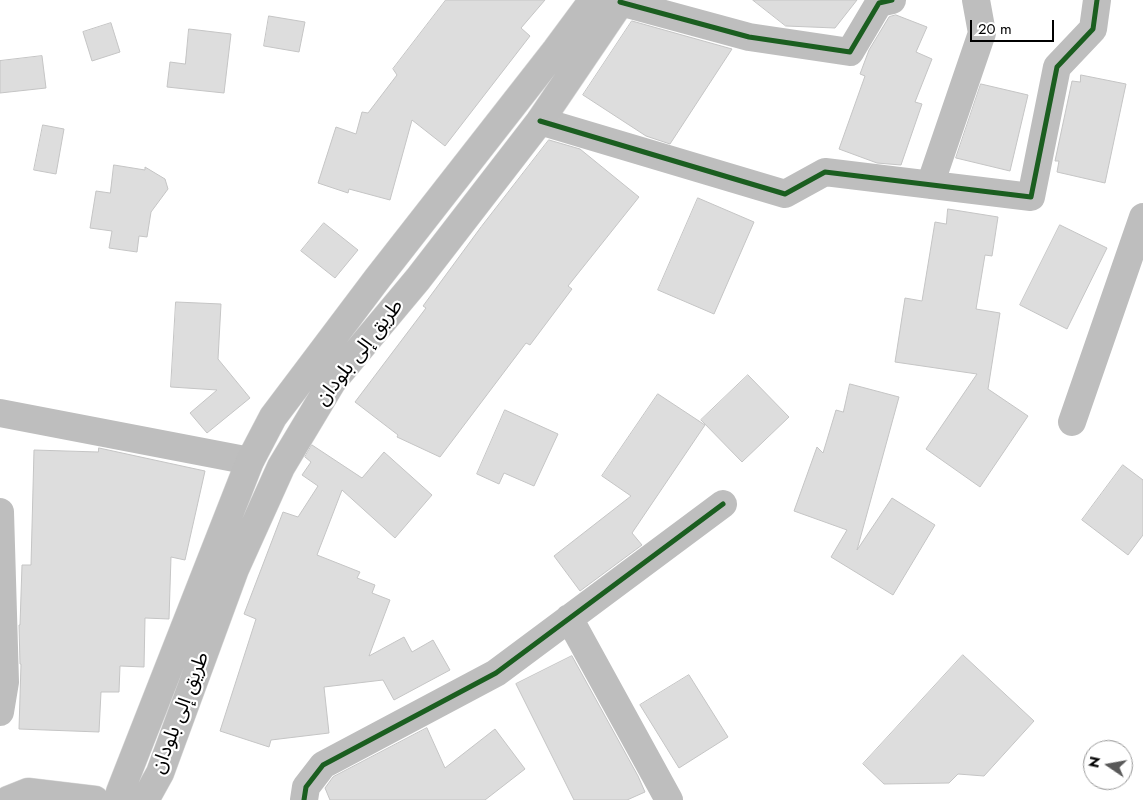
<!DOCTYPE html>
<html>
<head>
<meta charset="utf-8">
<style>
	body { margin:0 }
	#map { position:relative; width:1143px; height:800px; overflow:hidden; background:#fff; font-family:Jost,sans-serif }
	canvas { display:block }
	.north { position:absolute; left:1083px; top:740px; width:50px; height:50px; box-sizing:border-box; background:#fff; border:1px solid #999; border-radius:50%; rotate:282deg; font-size:14px; font-weight:700; line-height:20px; text-align:center; color:#000 }
	.north::after { content:''; display:block; margin:auto; width:18px; height:22px; background:#595959; clip-path:polygon(50% 0,100% 100%,50% 72%,0 100%) }
	.scale { position:absolute; left:970px; top:20px; width:84px; height:22px; box-sizing:border-box; border:2px solid #000; border-top:0; padding-left:6px; font-size:15px; line-height:18px; white-space:nowrap; color:#000; -webkit-text-stroke:4px #fff; paint-order:stroke }
</style>
</head>
<body>
<div id="map">
<canvas width="1143" height="800"></canvas>
<div class="north">N</div>
<div class="scale">20 m</div>
</div>
<script>
const g = document.querySelector('canvas').getContext('2d');
g.lineJoin = 'round';
function paint(path, color) {
  g.fillStyle = color;
  g.fill(path, 'evenodd');
}
function stroke(path, color, width, dash) {
  g.strokeStyle = color;
  g.lineWidth = width;
  g.lineCap = dash ? 'butt' : 'round';
  g.setLineDash(dash || []);
  g.stroke(path);
}
function write(font, color, halo, rows, align = 'center') {
  g.font = font + ' Jost,"Noto Sans Arabic",sans-serif';
  g.lineWidth = 4.5;
  g.setLineDash([]);
  g.textBaseline = 'middle';
  g.strokeStyle = halo;
  g.fillStyle = color;
  for (const [text, x, y, turn = 0] of rows) {
    g.save();
    g.translate(x, y);
    g.rotate((+turn || 0) * Math.PI / 180);
    g.textAlign = isNaN(turn) ? turn : align;
    if (halo) g.strokeText(text, 0, 0);
    g.fillText(text, 0, 0);
    g.restore();
  }
}
const building = new Path2D(`
	M 446,0 L 545,0 L 521,28 L 530,36 L 445,146 L 412,120 L 390,200 L 349,189 L 348,193 L 318,183 L 336,127 L 356,134 L 362,112 L 368,113 L 397,75 L 393,69 Z
	M 753,0 L 857,0 L 835,28 L 786,26 Z
	M 896,15 L 927,27 L 916,52 L 932,59 L 915,102 L 922,104 L 901,165 L 877,163 L 839,149 L 865,76 L 860,74 L 869,50 L 889,17 Z
	M 269,16 L 305,22 L 299,52 L 264,46 Z
	M 632,21 L 732,49 L 670,144 L 646,136 L 583,95 Z
	M 111,23 L 120,52 L 92,61 L 83,32 Z
	M 189,29 L 231,34 L 224,93 L 167,87 L 170,62 L 185,64 Z
	M 42,56 L 46,88 L 0,93 L 0,61 Z
	M 1081,75 L 1126,84 L 1105,183 L 1057,172 L 1059,161 L 1055,161 L 1072,81 L 1080,82 Z
	M 981,84 L 1028,95 L 1010,171 L 956,158 Z
	M 43,125 L 64,129 L 56,174 L 34,170 Z
	M 549,140 L 580,149 L 639,197 L 568,286 L 572,289 L 530,345 L 526,343 L 440,457 L 397,437 L 398,435 L 355,402 L 426,308 L 423,306 L 481,227 Z
	M 114,165 L 145,170 L 145,167 L 165,179 L 168,189 L 151,212 L 147,237 L 139,236 L 137,252 L 109,248 L 112,231 L 90,228 L 96,191 L 110,193 Z
	M 698,198 L 754,222 L 714,314 L 658,290 Z
	M 948,209 L 998,217 L 992,256 L 985,255 L 976,309 L 1000,313 L 988,389 L 1028,416 L 980,487 L 926,449 L 977,374 L 895,362 L 905,298 L 922,301 L 935,222 L 946,224 Z
	M 324,223 L 358,250 L 335,278 L 301,251 Z
	M 1060,225 L 1107,248 L 1067,329 L 1020,305 Z
	M 176,302 L 221,304 L 218,359 L 250,398 L 207,433 L 190,413 L 217,390 L 171,387 Z
	M 748,375 L 789,417 L 742,462 L 701,420 Z
	M 850,384 L 899,397 L 857,550 L 892,498 L 935,525 L 893,595 L 831,557 L 847,530 L 794,511 L 817,447 L 823,453 L 836,410 L 843,412 Z
	M 658,394 L 705,425 L 632,533 L 642,545 L 580,591 L 554,556 L 631,496 L 602,476 Z
	M 505,410 L 558,434 L 534,486 L 504,473 L 499,484 L 477,474 Z
	M 312,445 L 362,478 L 384,452 L 432,495 L 395,538 L 342,490 L 317,555 L 360,572 L 357,578 L 375,585 L 372,593 L 390,600 L 369,656 L 404,637 L 412,652 L 433,640 L 450,670 L 394,700 L 383,680 L 324,687 L 329,733 L 271,740 L 269,747 L 220,731 L 256,619 L 244,614 L 283,512 L 298,517 L 318,486 L 302,475 L 311,462 L 305,457 Z
	M 99,448 L 205,471 L 185,560 L 171,557 L 169,619 L 145,618 L 144,667 L 120,666 L 119,692 L 101,692 L 99,732 L 19,729 L 21,664 L 20,664 L 19,625 L 20,625 L 22,565 L 31,565 L 34,450 L 98,452 Z
	M 1123,465 L 1143,480 L 1143,535 L 1128,555 L 1082,520 Z
	M 963,655 L 1034,721 L 984,776 L 958,774 L 949,783 L 884,784 L 863,764 Z
	M 572,656 L 638,776 L 645,792 L 627,800 L 574,800 L 516,684 Z
	M 689,675 L 728,737 L 679,768 L 640,705 Z
	M 427,728 L 445,768 L 495,729 L 525,769 L 485,800 L 330,800 L 325,788 L 333,777 Z`);
paint(building, '#ddd');
stroke(building, '#c5c5c5', 1);
const major = new Path2D(`
	M 120,792 L 250,461 L 273,417 L 377,279 L 556,50 L 593,0
	M 8,800 L 28,792 L 95,800
	M 145,800 L 160,773 L 235,569 L 281,467 L 332,382 L 418,279 L 540,121 L 622,0`);
stroke(major, '#dbdbdb', 29);
stroke(new Path2D(`
	M 620,2 L 749,37 L 850,52 L 879,3 L 892,0
	M 540,121 L 785,194 L 825,172 L 1031,197 L 1057,67 L 1093,29 L 1097,0
	M 930,185 L 982,33 L 976,0
	M 0,413 L 250,461
	M 1072,422 L 1143,217
	M 0,512 L 5,682 L 0,712
	M 569,618 L 669,800
	M 304,800 L 306,787 L 323,765 L 496,673 L 723,504`), '#bebebe', 28);
stroke(major, '#bdbdbd', 28);
stroke(new Path2D(`
	M 620,2 L 749,37 L 850,52 L 879,3 L 892,0
	M 540,121 L 785,194 L 825,172 L 1031,197 L 1057,67 L 1093,29 L 1097,0
	M 304,800 L 306,787 L 323,765 L 496,673 L 723,504`), '#1b5e20', 5);
write('20px', '#000', '#fff', [
	["طريق إلى بلودان",360,353,-52],
	["طريق إلى بلودان",181,713,-69]
]);
</script>
</body>
</html>
